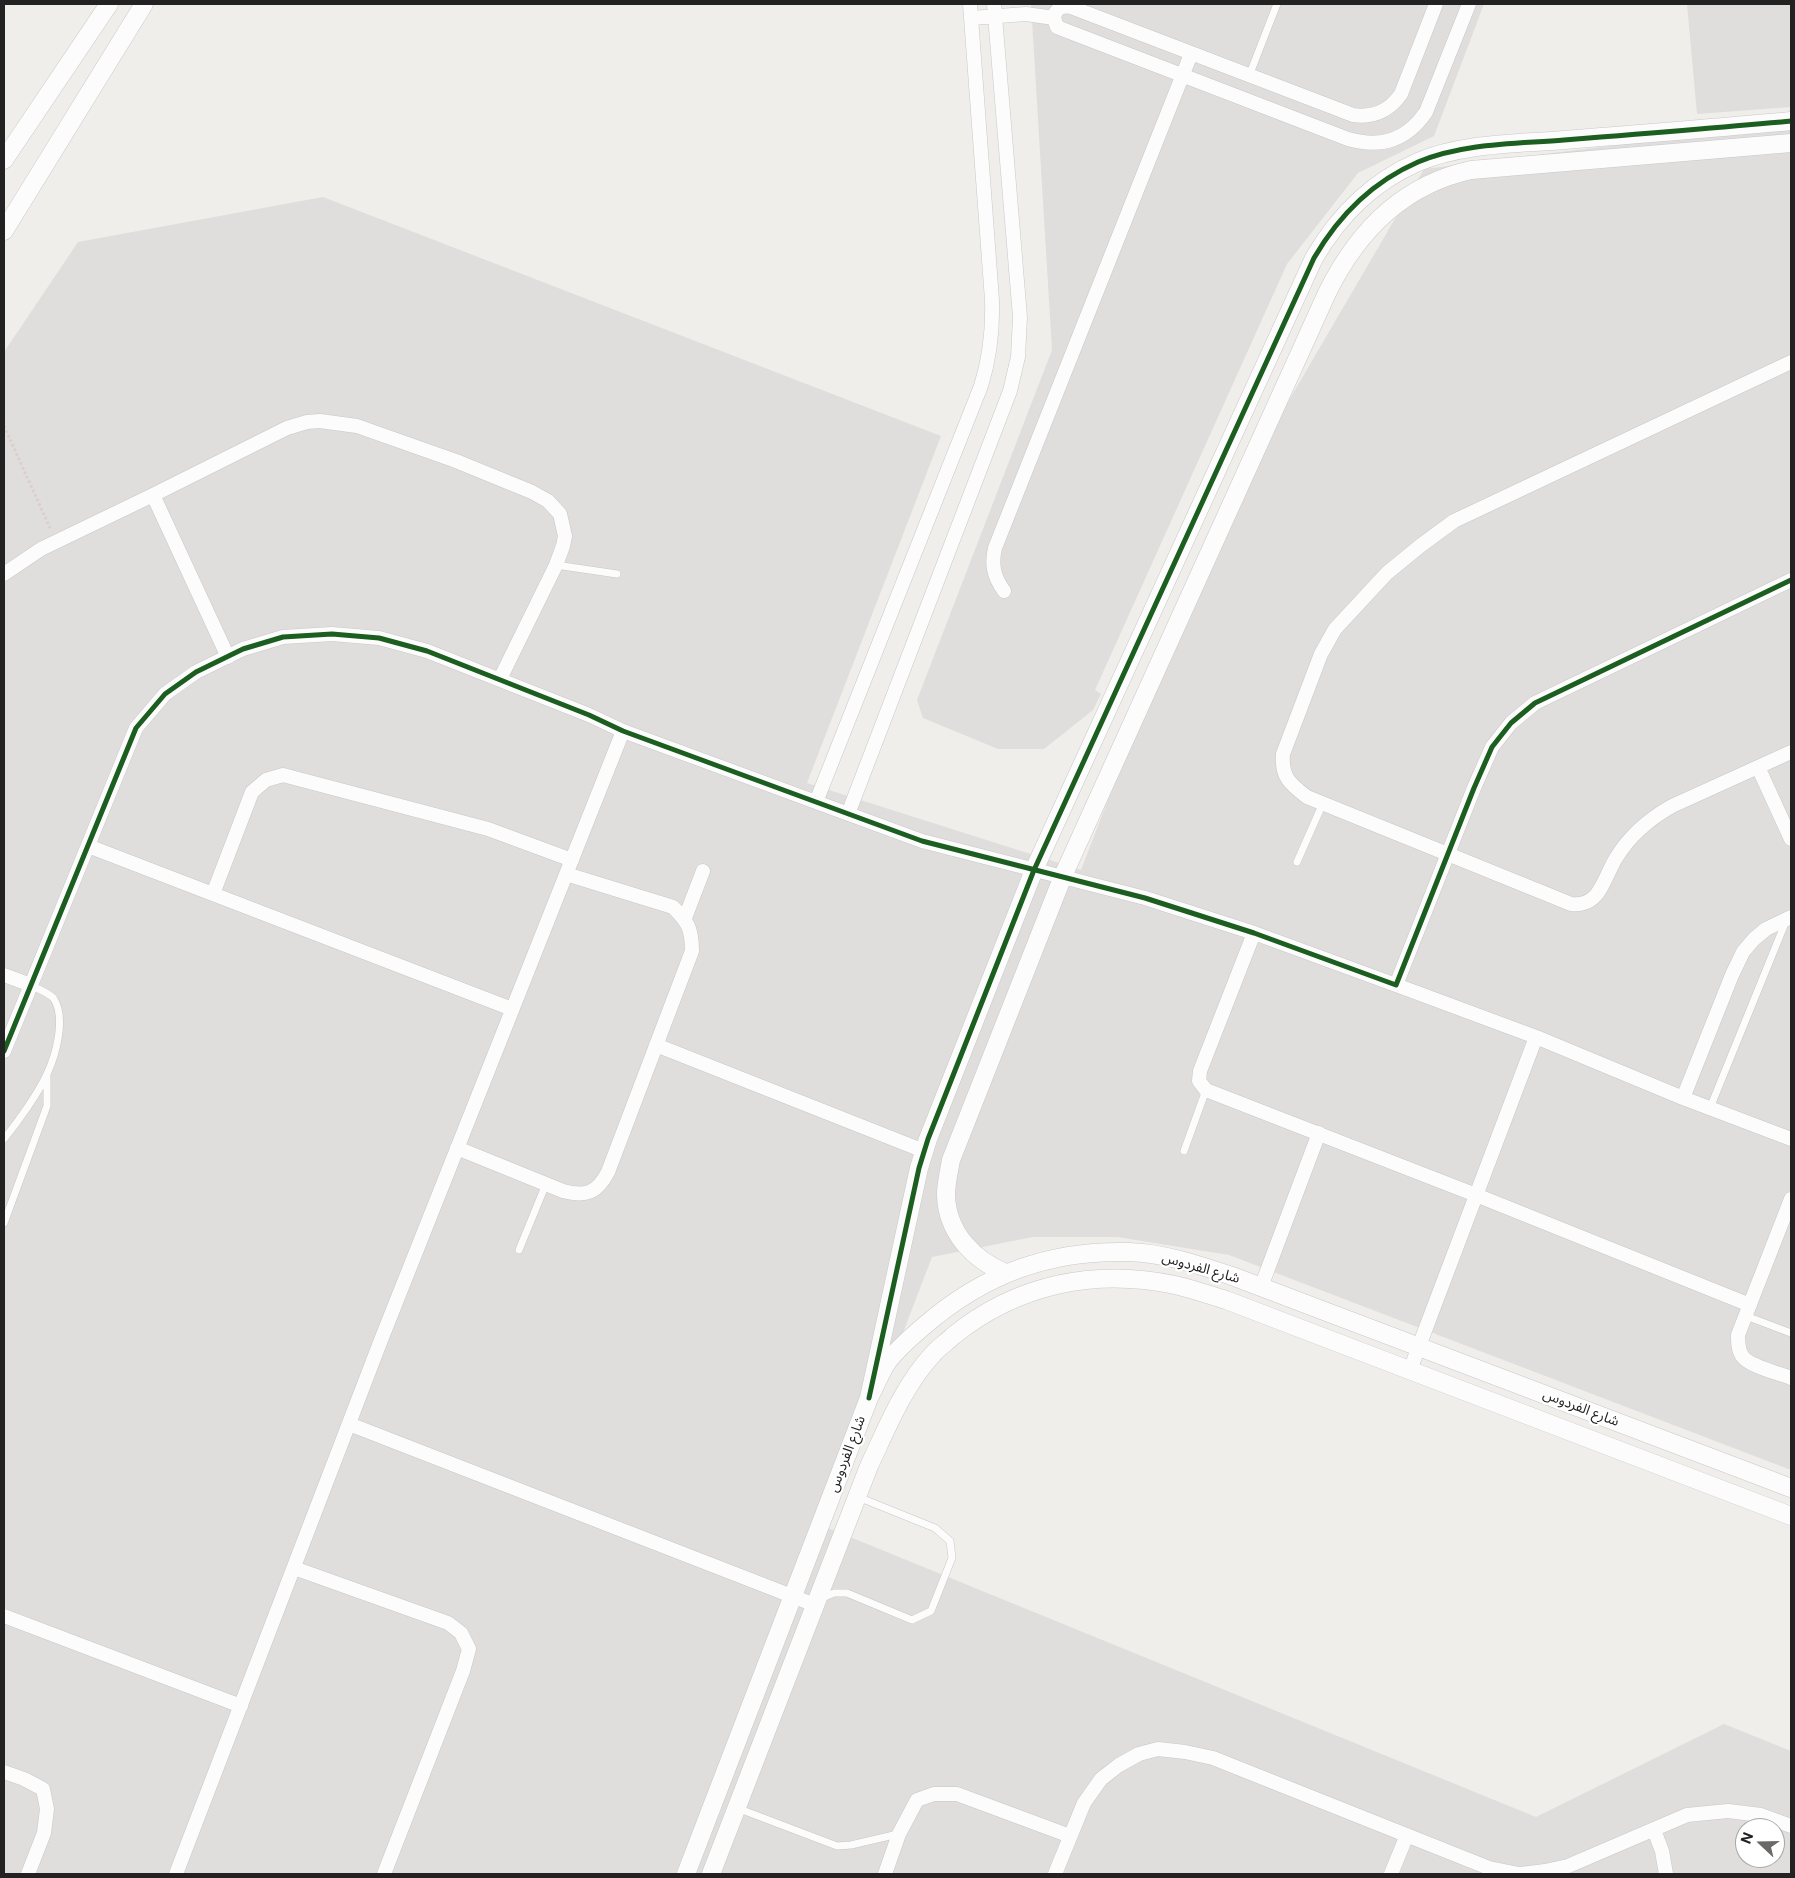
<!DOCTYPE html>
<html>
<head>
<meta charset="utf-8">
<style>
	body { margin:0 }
	#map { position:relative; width:1795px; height:1878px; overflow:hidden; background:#f0eeeb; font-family:Inter,sans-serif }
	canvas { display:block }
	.frame { position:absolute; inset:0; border:5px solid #222; pointer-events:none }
	.north { position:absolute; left:1735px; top:1818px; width:50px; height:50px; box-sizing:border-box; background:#fff; border:1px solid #a7a7a7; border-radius:50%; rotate:291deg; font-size:14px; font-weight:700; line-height:20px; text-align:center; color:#222 }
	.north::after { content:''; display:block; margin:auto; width:18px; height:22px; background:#6a6968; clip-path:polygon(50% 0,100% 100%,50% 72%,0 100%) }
</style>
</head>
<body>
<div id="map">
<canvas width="1795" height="1878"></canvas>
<div class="frame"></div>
<div class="north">N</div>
</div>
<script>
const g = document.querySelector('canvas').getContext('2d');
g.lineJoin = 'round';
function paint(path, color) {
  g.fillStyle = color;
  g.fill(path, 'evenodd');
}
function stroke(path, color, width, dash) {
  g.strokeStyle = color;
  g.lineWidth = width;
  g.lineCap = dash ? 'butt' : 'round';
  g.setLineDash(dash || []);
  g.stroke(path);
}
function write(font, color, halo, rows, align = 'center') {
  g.font = font + ' Inter,"Noto Sans Arabic",sans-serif';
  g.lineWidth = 4.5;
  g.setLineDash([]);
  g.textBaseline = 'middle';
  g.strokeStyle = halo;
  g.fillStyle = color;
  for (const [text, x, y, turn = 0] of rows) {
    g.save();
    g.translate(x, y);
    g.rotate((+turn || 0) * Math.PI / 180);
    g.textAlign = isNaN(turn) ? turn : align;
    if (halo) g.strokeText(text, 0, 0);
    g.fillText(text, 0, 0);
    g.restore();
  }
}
paint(new Path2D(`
	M 1031,4 L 1484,4 L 1434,136 L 1358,173 L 1287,264 L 1095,690 L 1101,694 L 1093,710 L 1044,749 L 998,749 L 923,718 L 917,700 L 1052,350 Z
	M 1687,4 L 1791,4 L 1791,107 L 1697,114 Z
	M 1791,120 L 1791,1470 L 1229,1255 L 1117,1237 L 1033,1237 L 932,1257 L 828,1528 L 1536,1817 L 1724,1724 L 1791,1751 L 1791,1874 L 4,1874 L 4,352 L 78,242 L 323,197 L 941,436 L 807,783 L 1081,870 L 1208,539 L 1424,169 L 1689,136 ZM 1745,1828 L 1775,1828 L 1775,1858 L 1745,1858 Z`), '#dfdedc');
const service = new Path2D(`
	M 1249,76 L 1277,4
	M 556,565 L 617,574
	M 1297,862 L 1323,803
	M 1710,1108 L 1786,921
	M 4,1139 C 17,1123 38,1094 47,1074 C 56,1055 66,1018 54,999 C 50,993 37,989 31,985
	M 1184,1151 L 1206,1090
	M 4,1223 L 47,1106 L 47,1076
	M 519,1250 L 546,1184
	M 1746,1316 L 1791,1333
	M 820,1599 L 834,1593 L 847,1593 L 912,1620 L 931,1611 L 952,1558 L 950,1541 L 935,1528 L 858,1497
	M 737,1808 L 837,1846 L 851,1845 L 898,1834`);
const minor = new Path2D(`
	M 1436,4 L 1401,94 C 1389,111 1374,118 1353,115 L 1071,7 C 1062,5 1055,9 1054,18 L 1057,27 L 1062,29 L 1348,139 C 1381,148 1406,141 1426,112 L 1469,4
	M 971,18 L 1026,14 L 1054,18
	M 1791,362 L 1454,521 L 1420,546 L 1387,573 L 1335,629 L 1321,654 L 1283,754 C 1281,777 1290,784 1307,797 L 1571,904 C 1579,905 1586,904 1593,898 C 1602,891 1609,869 1616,858 C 1630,835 1649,819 1672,806 L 1791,752
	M 153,495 L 228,657
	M 4,574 L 41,549 L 153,495 L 287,428 L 307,422 L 320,421 L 357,426 L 456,461 L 532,492 L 548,501 L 560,514 L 565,536 L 563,546 L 556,565 L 500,679
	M 1004,591 C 994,577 991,565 995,548 L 1191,54
	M 1758,767 L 1791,839
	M 816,802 L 981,386 C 990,357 993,330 992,300 L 970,4
	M 848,814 L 1010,391 L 1018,357 L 1020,317 L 994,4
	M 88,846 L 512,1009
	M 213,894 L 252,792 L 266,780 L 283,775 L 488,829 L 572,860
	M 685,918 L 703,871
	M 1254,933 L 1200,1071 L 1199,1081 L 1206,1090 L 1476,1195 L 1750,1305
	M 4,975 L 31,985
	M 1396,985 L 1536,1037 L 1683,1098 L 1791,1139
	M 656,1045 L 924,1151
	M 4,1051 L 136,728 L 165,694 L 196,672 L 243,649 L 283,637 L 332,634 L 379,638 L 427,651 L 589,715 L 623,731 L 922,841 L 1145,898 L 1254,933 L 1396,985 L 1474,788 L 1492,747 L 1511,723 L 1535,703 L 1791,580
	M 1683,1098 L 1732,975 L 1743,952 L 1754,939 L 1766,929 L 1791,917
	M 457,1148 L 563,1191 C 586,1197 597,1193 608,1172 L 692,951 C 692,929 688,922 673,907 L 566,874
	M 1791,1199 L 1738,1335 C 1738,1342 1738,1351 1743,1357 C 1751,1367 1779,1373 1791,1378
	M 1261,1287 L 1319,1133
	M 1410,1370 L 1536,1037
	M 349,1424 L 815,1605
	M 294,1568 L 448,1623 L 461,1633 L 469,1649 L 463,1671 L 384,1874
	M 4,1616 L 241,1706
	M 4,1772 L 24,1779 L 43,1789 L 47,1809 L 44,1833 L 28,1874
	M 1654,1830 L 1662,1851 L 1666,1874
	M 176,1874 L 381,1340 L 623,731
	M 885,1874 L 899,1834 L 917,1800 L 934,1794 L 957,1794 L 1070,1836
	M 1055,1874 L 1084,1803 L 1101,1779 L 1119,1765 L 1139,1754 L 1158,1749 L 1185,1752 L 1213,1758 L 1489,1868 L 1519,1874
	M 1391,1874 L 1407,1835
	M 1521,1874 L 1545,1871 L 1568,1866 L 1687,1815 L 1728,1811 L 1761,1815 L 1791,1826`);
const tertiary = new Path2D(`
	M 4,160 L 109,4
	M 4,231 L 144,4
	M 1006,1273 C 973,1260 947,1232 946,1195 C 946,1183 949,1172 951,1160 L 1063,876 L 1327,293 C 1357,232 1402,185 1471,170 L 1791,143
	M 869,1398 L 919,1168 L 928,1139 L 1034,870 L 1314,258 C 1339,215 1372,182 1418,162 C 1463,143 1516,144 1564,140 C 1640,134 1716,128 1791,121
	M 686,1874 L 869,1398 C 875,1387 880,1374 886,1364 C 896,1350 911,1337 924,1326 C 984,1274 1049,1250 1129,1252 C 1164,1253 1199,1265 1232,1276 L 1791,1488
	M 711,1874 L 869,1466 C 887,1428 904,1385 933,1354 C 939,1347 947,1342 953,1336 C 1017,1284 1095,1268 1175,1285 C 1192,1289 1210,1295 1226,1300 L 1791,1516`);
stroke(service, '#c9c8c7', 8);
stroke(minor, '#c9c8c7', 15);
stroke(tertiary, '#c9c8c7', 19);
stroke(new Path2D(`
	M 4,426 L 50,528`), '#dccecd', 3, [2.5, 2.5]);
stroke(service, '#fdfcfc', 7);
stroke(minor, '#fdfcfc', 14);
stroke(tertiary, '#fdfcfc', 18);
stroke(new Path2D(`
	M 4,1051 L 136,728 L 165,694 L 196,672 L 243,649 L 283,637 L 332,634 L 379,638 L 427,651 L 589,715 L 623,731 L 922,841 L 1145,898 L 1254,933 L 1396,985 L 1474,788 L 1492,747 L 1511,723 L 1535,703 L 1791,580
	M 869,1398 L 919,1168 L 928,1139 L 1034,870 L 1314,258 C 1339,215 1372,182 1418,162 C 1463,143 1516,144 1564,140 C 1640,134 1716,128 1791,121`), '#1b5e20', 5);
write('14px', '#222', '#fff', [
	["شارع الفردوس",1201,1268,16],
	["شارع الفردوس",1581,1408,21],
	["شارع الفردوس",847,1454,-69]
]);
</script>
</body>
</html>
